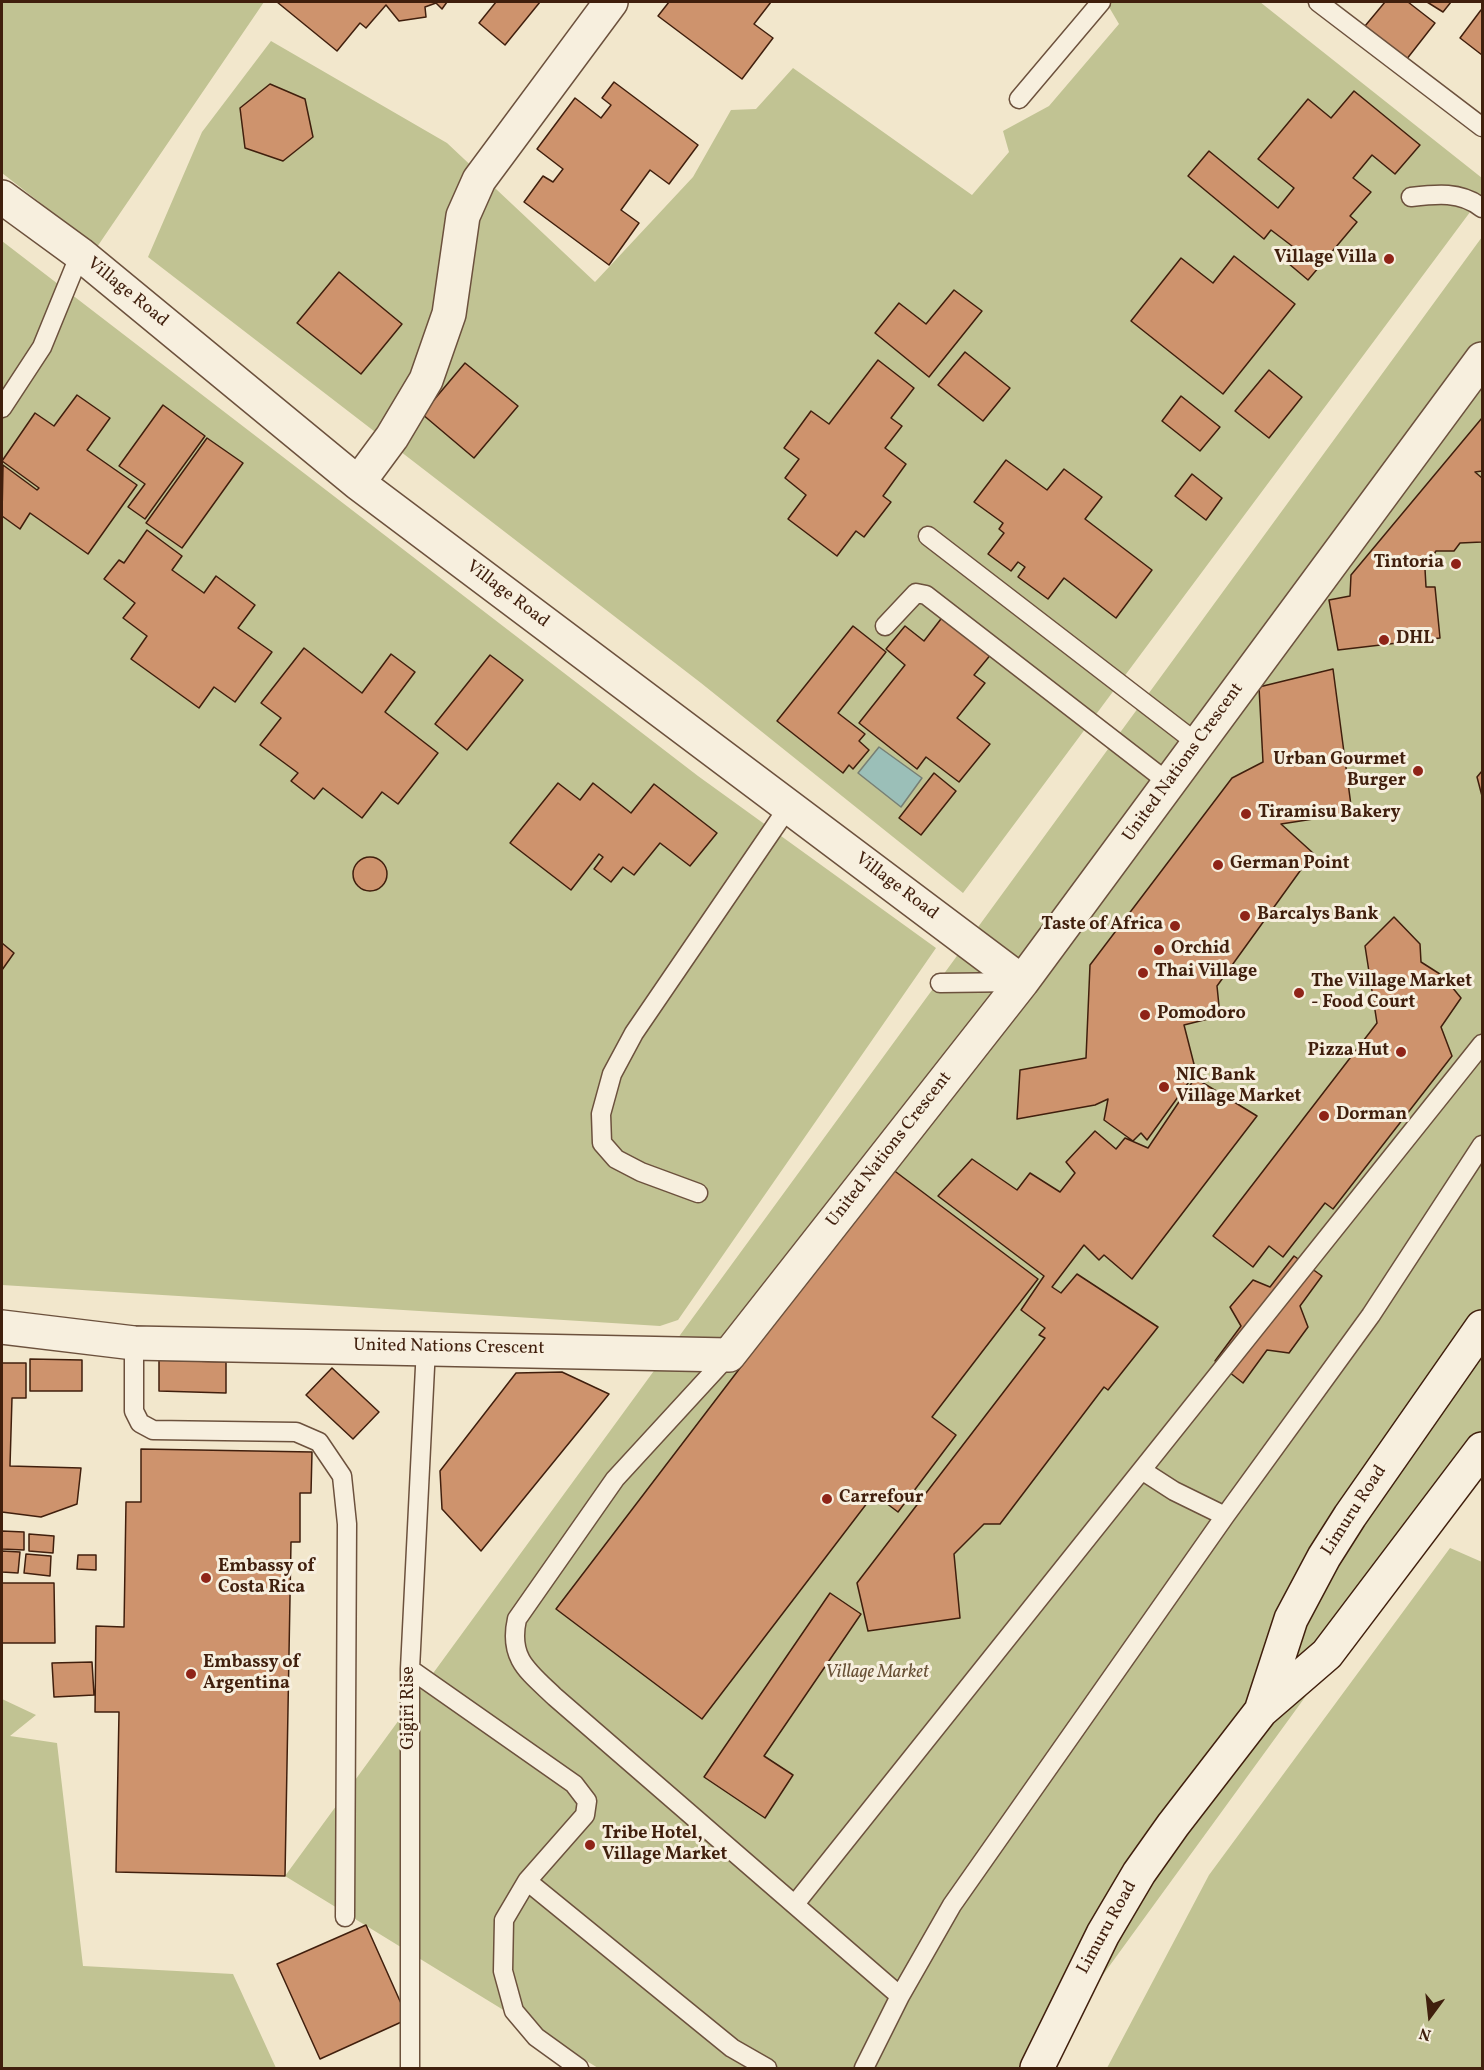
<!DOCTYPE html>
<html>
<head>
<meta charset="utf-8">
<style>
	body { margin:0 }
	#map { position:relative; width:1484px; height:2070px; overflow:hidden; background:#f2e7cc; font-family:Vollkorn,serif }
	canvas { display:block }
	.frame { position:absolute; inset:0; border:3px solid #401f0d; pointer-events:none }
	.north { position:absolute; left:1400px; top:1986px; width:60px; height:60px; -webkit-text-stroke:4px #f7efde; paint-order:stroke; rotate:195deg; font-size:16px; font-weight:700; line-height:24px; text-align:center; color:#401f0d }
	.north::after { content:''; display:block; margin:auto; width:21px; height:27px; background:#401f0d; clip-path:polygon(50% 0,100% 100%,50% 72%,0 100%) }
</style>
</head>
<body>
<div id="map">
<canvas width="1484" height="2070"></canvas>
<div class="frame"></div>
<div class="north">N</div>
</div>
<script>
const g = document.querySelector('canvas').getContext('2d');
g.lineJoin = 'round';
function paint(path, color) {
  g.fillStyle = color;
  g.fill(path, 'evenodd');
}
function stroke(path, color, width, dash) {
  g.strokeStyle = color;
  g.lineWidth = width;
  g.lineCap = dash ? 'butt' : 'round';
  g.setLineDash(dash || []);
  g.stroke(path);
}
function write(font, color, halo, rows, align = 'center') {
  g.font = font + ' Vollkorn,serif';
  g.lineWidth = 6;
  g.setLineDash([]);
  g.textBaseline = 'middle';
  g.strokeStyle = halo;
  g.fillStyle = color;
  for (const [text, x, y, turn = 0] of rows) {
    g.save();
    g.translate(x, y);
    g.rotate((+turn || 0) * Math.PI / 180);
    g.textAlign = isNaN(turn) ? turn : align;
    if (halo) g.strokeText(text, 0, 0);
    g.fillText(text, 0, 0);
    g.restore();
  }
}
paint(new Path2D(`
	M 2,2 L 264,2 L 97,247 L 2,173 Z
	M 1106,2 L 1260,2 L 1482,178 L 1482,196 L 963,893 L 701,683 L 148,257 L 202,132 L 271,41 L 447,143 L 595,282 L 693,177 L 731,110 L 756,109 L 793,68 L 972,195 L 1009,152 L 1003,131 L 1049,106 L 1119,24 Z
	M 1482,237 L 1482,1454 L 1041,2060 L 1038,2068 L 598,2068 L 285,1876 Z
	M 2,241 L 698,776 L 936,948 L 678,1320 L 660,1326 L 2,1285 Z
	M 1450,1548 L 1482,1562 L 1482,2068 L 1107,2068 L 1209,1875 Z
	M 2,1699 L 36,1715 L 10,1736 L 57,1743 L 83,1966 L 233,1974 L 276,2068 L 2,2068 Z`), '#c1c393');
const water = new Path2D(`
	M 879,747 L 922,778 L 901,807 L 858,773 Z`);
paint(water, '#9bbfb8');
stroke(water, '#777f74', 1.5);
const building = new Path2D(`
	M 277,2 L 447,2 L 442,9 L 436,3 L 425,7 L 426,17 L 399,21 L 386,5 L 366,28 L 360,23 L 337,51 Z
	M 496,2 L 540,2 L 505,45 L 479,23 Z
	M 669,2 L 771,2 L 754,24 L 773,38 L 742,79 L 658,16 Z
	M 1385,2 L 1408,2 L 1435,23 L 1406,60 L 1365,26 Z
	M 1427,2 L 1451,2 L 1443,12 Z
	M 1481,10 L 1482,11 L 1482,55 L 1460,38 Z
	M 614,82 L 698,145 L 669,184 L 650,170 L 621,210 L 639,223 L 609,265 L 524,202 L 543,176 L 553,182 L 563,169 L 537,149 L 575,98 L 601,118 L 611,105 L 602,98 Z
	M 270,84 L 305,99 L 313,137 L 283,161 L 245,148 L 240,108 Z
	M 1354,91 L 1420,145 L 1395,174 L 1372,155 L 1353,178 L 1371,192 L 1350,216 L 1357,222 L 1308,280 L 1282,258 L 1292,246 L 1271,230 L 1264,239 L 1188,176 L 1209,151 L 1278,208 L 1294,188 L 1258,159 L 1308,99 L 1331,118 Z
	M 1234,256 L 1295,304 L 1223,394 L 1131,321 L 1181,258 L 1213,283 Z
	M 339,272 L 402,324 L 361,374 L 297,323 Z
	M 954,290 L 982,311 L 929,377 L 875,333 L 899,303 L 926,324 Z
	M 965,352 L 1010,388 L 983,421 L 938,385 Z
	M 878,360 L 914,388 L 891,418 L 902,426 L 885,448 L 906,464 L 883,496 L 891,502 L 864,537 L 856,531 L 837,556 L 788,519 L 806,495 L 785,478 L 799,459 L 784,448 L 811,411 L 829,424 Z
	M 465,363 L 518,406 L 474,458 L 422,414 Z
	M 1269,370 L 1302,397 L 1269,438 L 1235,411 Z
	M 77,395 L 110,418 L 87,450 L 137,485 L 88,554 L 30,513 L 20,529 L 2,516 L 3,465 L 37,490 L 39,488 L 2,461 L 35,413 L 54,426 Z
	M 1181,396 L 1220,427 L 1200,451 L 1162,421 Z
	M 163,405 L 205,436 L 145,519 L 128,507 L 145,484 L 119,466 Z
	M 1482,418 L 1482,471 L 1475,472 L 1482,478 L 1482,542 L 1460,543 L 1454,551 L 1436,551 L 1425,569 L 1426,587 L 1435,587 L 1440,638 L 1338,650 L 1329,600 L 1350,596 L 1351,575 Z
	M 207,438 L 243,463 L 182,548 L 146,523 Z
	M 1006,460 L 1047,490 L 1064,469 L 1102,497 L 1085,519 L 1152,570 L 1116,618 L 1064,578 L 1048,599 L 1018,577 L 1025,567 L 1018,562 L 1011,571 L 988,554 L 1004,533 L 999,529 L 1003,523 L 974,502 Z
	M 1192,474 L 1222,498 L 1206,520 L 1175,496 Z
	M 147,530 L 182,556 L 172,570 L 204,593 L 216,576 L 255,605 L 238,628 L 272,652 L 235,702 L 214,687 L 199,708 L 131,659 L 147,636 L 123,618 L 135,603 L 104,579 L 119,560 L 124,563 Z
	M 944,615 L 992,653 L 974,675 L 985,683 L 957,718 L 990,744 L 959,782 L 926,757 L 917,769 L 859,723 L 905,665 L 886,649 L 905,626 L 924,641 Z
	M 853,626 L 886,652 L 838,713 L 865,734 L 859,741 L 869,750 L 853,769 L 849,765 L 843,773 L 777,721 Z
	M 304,648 L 362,693 L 391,654 L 415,672 L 385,712 L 438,753 L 398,804 L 382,792 L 362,818 L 323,788 L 314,799 L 291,781 L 298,773 L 260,745 L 281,718 L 261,703 Z
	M 490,655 L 523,680 L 467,750 L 435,724 Z
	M 1333,669 L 1352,813 L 1281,824 L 1313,853 L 1217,986 L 1220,1016 L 1184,1025 L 1196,1072 L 1147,1140 L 1141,1133 L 1133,1141 L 1104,1120 L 1108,1099 L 1095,1105 L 1017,1119 L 1020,1070 L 1086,1058 L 1090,965 L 1232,778 L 1263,762 L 1259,687 Z
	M 1482,771 L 1482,796 L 1477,777 Z
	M 934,773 L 956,791 L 921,835 L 899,818 Z
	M 558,783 L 580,800 L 593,783 L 631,813 L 654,784 L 717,833 L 690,866 L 660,843 L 634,875 L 623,867 L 611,882 L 594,869 L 603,857 L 599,854 L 571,890 L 510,843 Z
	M353 874a17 17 0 1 1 34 0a17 17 0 1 1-34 0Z
	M 1394,917 L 1420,944 L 1421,962 L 1443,976 L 1461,998 L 1441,1027 L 1452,1056 L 1333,1209 L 1325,1203 L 1283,1257 L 1269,1246 L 1253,1267 L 1213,1236 L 1377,1023 L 1365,946 Z
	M 2,943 L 14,953 L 2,970 Z
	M 1195,1078 L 1257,1116 L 1132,1279 L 1104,1255 L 1099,1260 L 1084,1245 L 1052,1287 L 1061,1293 L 1077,1274 L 1158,1327 L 1108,1390 L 1104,1387 L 1000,1524 L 984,1524 L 954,1554 L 960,1618 L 868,1631 L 857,1583 L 1045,1338 L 1039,1335 L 1045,1328 L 1021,1310 L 1044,1276 L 938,1196 L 972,1159 L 1017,1190 L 1030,1173 L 1060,1192 L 1075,1173 L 1066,1162 L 1095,1131 L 1116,1149 L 1125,1138 L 1148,1148 Z
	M 892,1169 L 1038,1279 L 932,1417 L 956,1435 L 898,1512 L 874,1494 L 702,1719 L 556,1609 Z
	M 1294,1256 L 1322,1276 L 1300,1306 L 1308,1327 L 1289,1353 L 1267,1350 L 1243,1383 L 1215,1361 L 1241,1326 L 1230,1307 L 1253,1280 L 1270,1287 Z
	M 30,1359 L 82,1360 L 82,1391 L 30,1391 Z
	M 159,1360 L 226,1362 L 226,1393 L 159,1391 Z
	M 2,1363 L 26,1363 L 26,1398 L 12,1398 L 10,1466 L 81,1468 L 77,1504 L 41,1517 L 2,1512 Z
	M 332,1368 L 379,1412 L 353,1439 L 306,1395 Z
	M 562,1372 L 609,1394 L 481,1551 L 442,1509 L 440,1471 L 516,1373 Z
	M 141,1449 L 312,1452 L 311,1493 L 300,1493 L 300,1542 L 291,1542 L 285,1876 L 116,1872 L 119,1712 L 95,1712 L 96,1626 L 124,1627 L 126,1502 L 141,1502 Z
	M 2,1531 L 24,1532 L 24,1550 L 2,1549 Z
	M 29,1534 L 54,1536 L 53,1553 L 29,1551 Z
	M 2,1551 L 20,1552 L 18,1573 L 2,1572 Z
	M 26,1554 L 51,1556 L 50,1576 L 24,1573 Z
	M 78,1555 L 96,1555 L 96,1570 L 77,1569 Z
	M 2,1583 L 54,1583 L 55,1643 L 2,1643 Z
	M 830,1593 L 861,1614 L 764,1756 L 793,1775 L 765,1818 L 704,1777 Z
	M 92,1662 L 94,1695 L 54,1697 L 52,1663 Z
	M 366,1925 L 408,2019 L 320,2059 L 277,1964 Z`);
paint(building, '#ce936d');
stroke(building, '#401f0d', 1.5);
const lane = new Path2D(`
	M 1318,2 L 1482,127
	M 1019,99 L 1101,2
	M 1411,197 C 1436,194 1461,191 1482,208
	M 2,408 L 42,347 L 80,254
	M 928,536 L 1198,744
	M 885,626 L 916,593 L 926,595 L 1169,783
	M 940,983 L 1019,982
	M 698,1193 L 641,1172 L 616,1159 L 602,1143 L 601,1114 L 612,1074 L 634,1033 L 789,806
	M 134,1343 L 134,1411 L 140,1423 L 153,1430 L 296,1432 L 319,1442 L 342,1476 L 347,1524 L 345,1917
	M 729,1355 L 615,1479 L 517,1619 C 508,1659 529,1672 555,1697 L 900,1996 L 864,2068
	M 1143,1471 L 1174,1491 L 1225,1516
	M 410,1669 L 574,1784 L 587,1801 L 585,1815 L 527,1881 L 732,2048 L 767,2068
	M 527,1881 L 504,1920 L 503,1971 L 514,2011 L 536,2037 L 579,2068
	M 795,1904 L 1482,1044
	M 900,1996 L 952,1905 L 1225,1516 L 1371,1315 L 1482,1145
	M 410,2068 L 410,1669 L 426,1347`);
const street = new Path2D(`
	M 2,197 L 80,254 L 358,483 L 1022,982
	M 358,483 L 392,437 L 426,380 L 449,314 L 463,216 L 479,180 L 611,2
	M 2,1327 L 134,1343 L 729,1355 L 1022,982 L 1482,359`);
const secondary = new Path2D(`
	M 1261,1711 L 1291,1619 L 1324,1557 L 1350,1516 L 1482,1327
	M 1037,2068 L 1103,1934 L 1139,1873 L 1173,1825 L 1261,1711 L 1327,1654 L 1482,1449`);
stroke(lane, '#6c513d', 21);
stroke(street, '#6c513d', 36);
stroke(secondary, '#401f0d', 36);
stroke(lane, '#f7efde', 18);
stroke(street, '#f7efde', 33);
stroke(secondary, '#f7efde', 33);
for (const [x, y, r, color] of [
	[1389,259,6,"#8f2418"],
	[1456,564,6,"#8f2418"],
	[1384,640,6,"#8f2418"],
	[1418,771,6,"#8f2418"],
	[1246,814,6,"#8f2418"],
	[1218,865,6,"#8f2418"],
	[1245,916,6,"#8f2418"],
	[1175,926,6,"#8f2418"],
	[1159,950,6,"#8f2418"],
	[1143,973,6,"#8f2418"],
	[1299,993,6,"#8f2418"],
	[1145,1015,6,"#8f2418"],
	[1401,1052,6,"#8f2418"],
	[1164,1087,6,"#8f2418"],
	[1324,1116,6,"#8f2418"],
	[827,1499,6,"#8f2418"],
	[206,1578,6,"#8f2418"],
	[191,1674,6,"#8f2418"],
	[590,1845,6,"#8f2418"]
]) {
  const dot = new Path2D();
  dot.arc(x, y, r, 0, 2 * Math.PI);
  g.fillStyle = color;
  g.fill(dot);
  stroke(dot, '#f7efde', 2);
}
write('bold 18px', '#401f0d', '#f7efde', [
	["Village Villa",1377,259,"right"],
	["Tintoria",1444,564,"right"],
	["DHL",1396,640],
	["Urban Gourmet",1406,761,"right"],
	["Burger",1406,782,"right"],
	["Tiramisu Bakery",1258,814],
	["German Point",1230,865],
	["Barcalys Bank",1257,916],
	["Taste of Africa",1163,926,"right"],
	["Orchid",1171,950],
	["Thai Village",1155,973],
	["The Village Market",1311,983],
	["- Food Court",1311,1004],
	["Pomodoro",1157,1015],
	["Pizza Hut",1389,1052,"right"],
	["NIC Bank",1176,1077],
	["Village Market",1176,1098],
	["Dorman",1336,1116],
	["Carrefour",839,1499],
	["Embassy of",218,1568],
	["Costa Rica",218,1589],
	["Embassy of",203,1664],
	["Argentina",203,1685],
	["Tribe Hotel,",602,1835],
	["Village Market",602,1856]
], 'left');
write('18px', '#401f0d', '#f7efde', [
	["Village Road",127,293,39],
	["Village Road",507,595,37],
	["United Nations Crescent",1184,763,-54],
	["Village Road",896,887,37],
	["United Nations Crescent",890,1150,-52],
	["United Nations Crescent",449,1348,1],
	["Limuru Road",1355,1511,-57],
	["Gigiri Rise",410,1708,-90],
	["Limuru Road",1108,1928,-61]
]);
write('italic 18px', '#675035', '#f7efde', [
	["Village Market",877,1674]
]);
</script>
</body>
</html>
